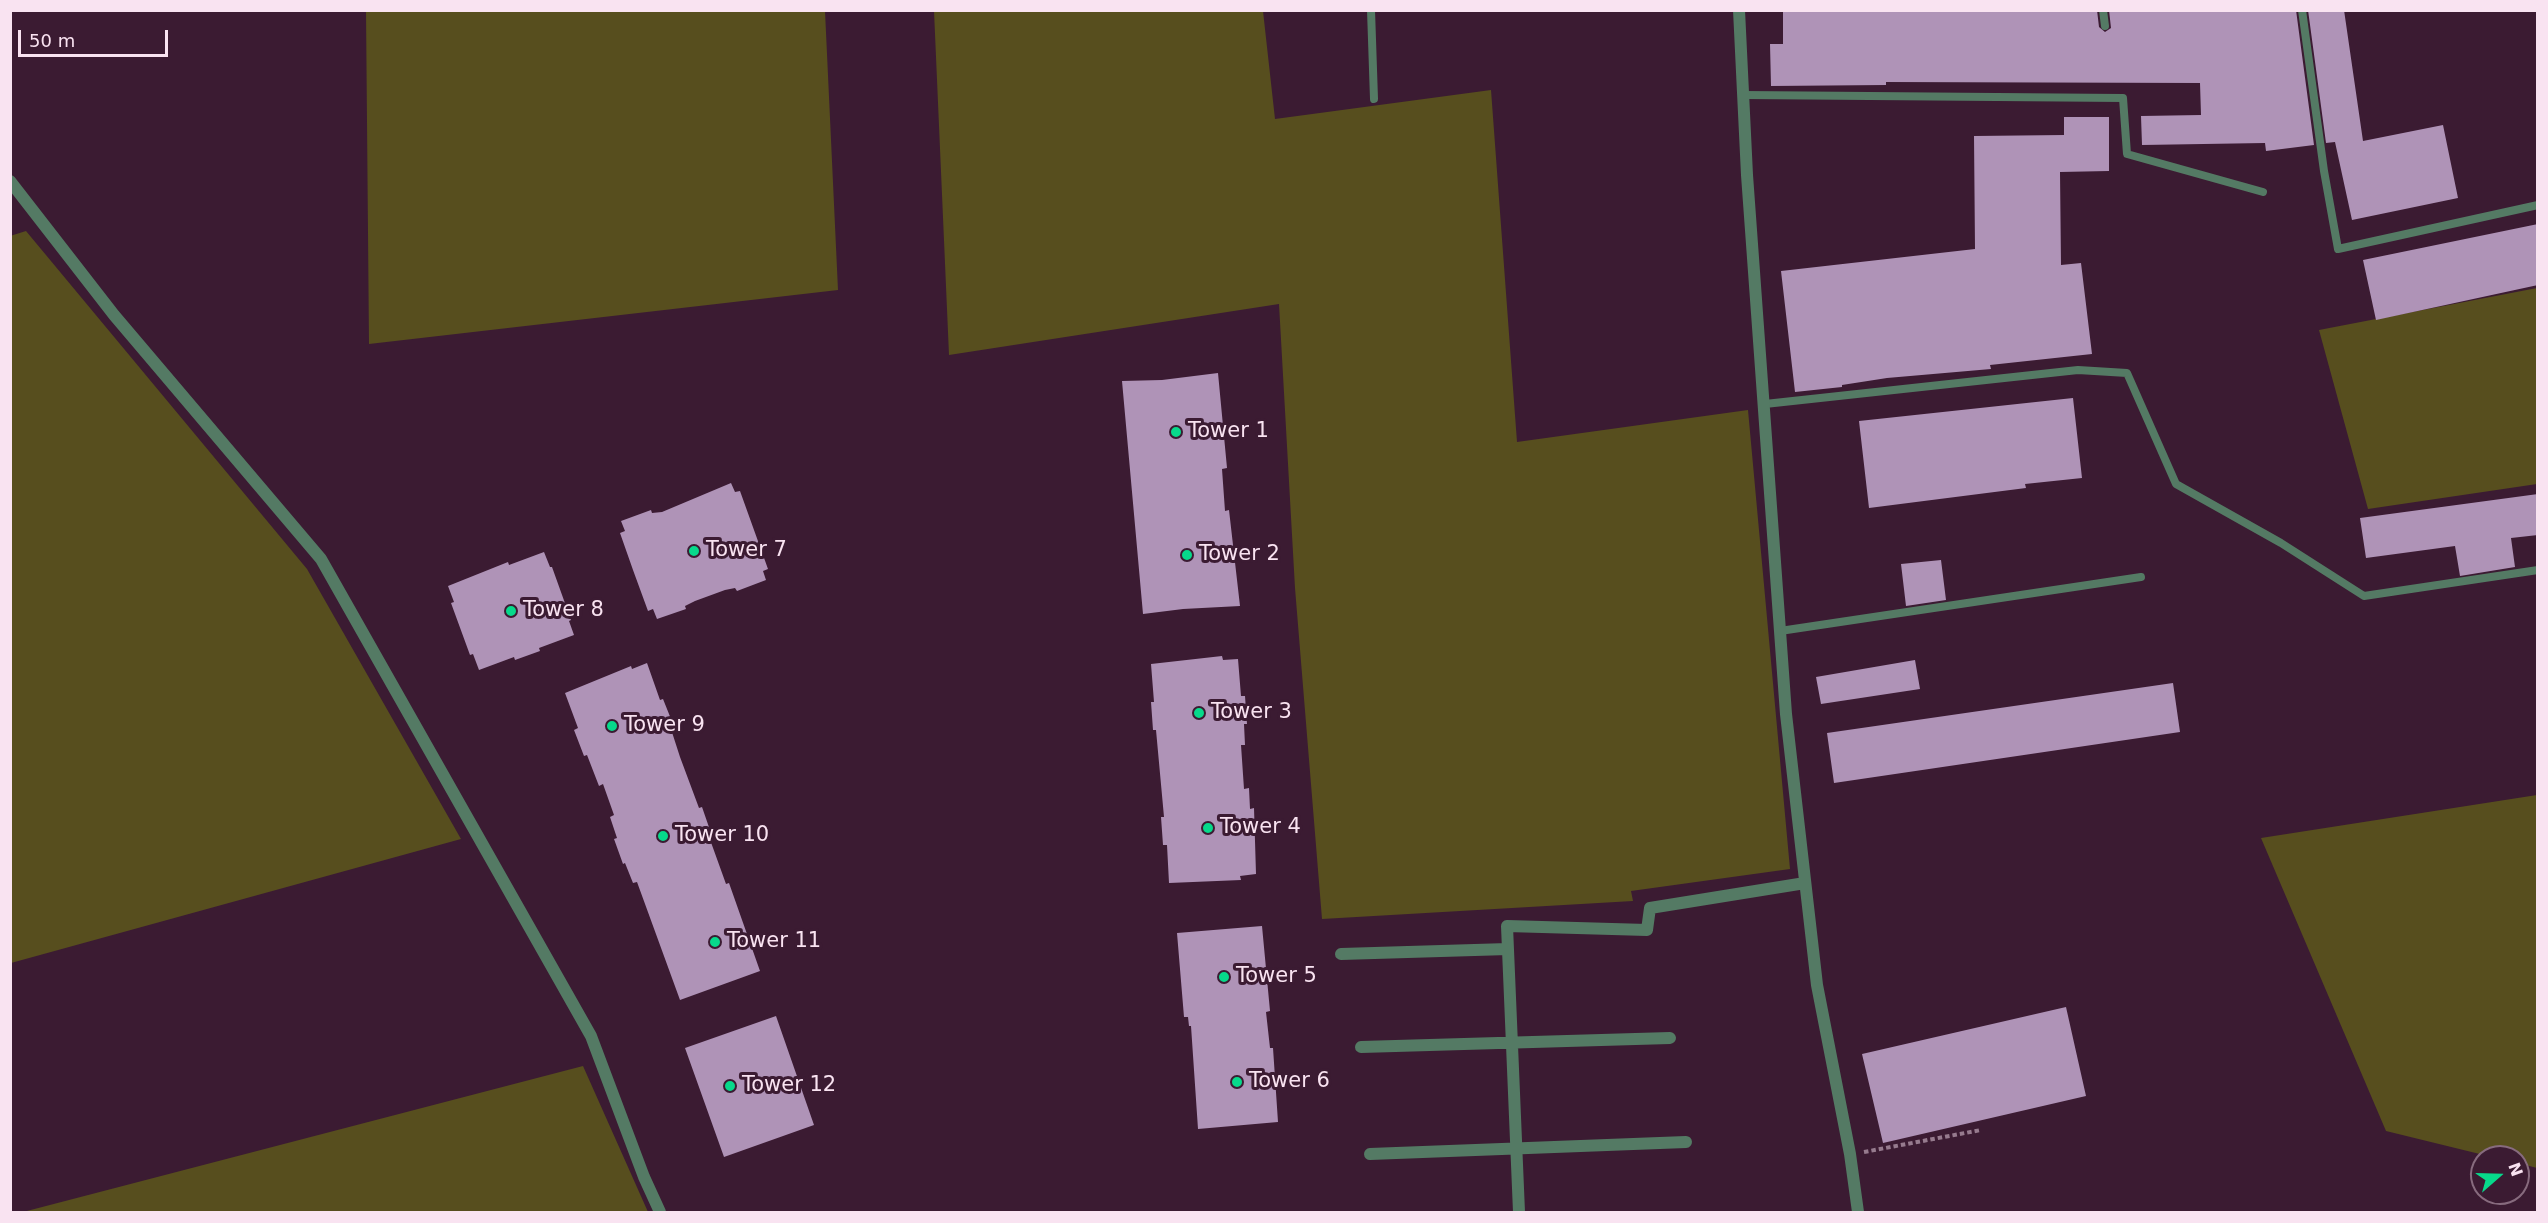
<!DOCTYPE html>
<html>
<head>
<meta charset="utf-8">
<style>
	body { margin:0 }
	#map { position:relative; width:2548px; height:1223px; overflow:hidden; background:#3b1b32; font-family:"DejaVu Sans",sans-serif }
	canvas { display:block }
	.frame { position:absolute; inset:0; border:12px solid #f9e3f1; pointer-events:none }
	.north { position:absolute; left:2470px; top:1145px; width:60px; height:60px; box-sizing:border-box; background:#3b1b32; border:2px solid #876b7e; border-radius:50%; rotate:70deg; font-size:16px; font-weight:700; line-height:24px; text-align:center; color:#f9e3f1 }
	.north::after { content:''; display:block; margin:auto; width:21px; height:27px; background:#07d98b; clip-path:polygon(50% 0,100% 100%,50% 72%,0 100%) }
	.scale { position:absolute; left:18px; top:30px; width:150px; height:27px; box-sizing:border-box; border:3px solid #f9e3f1; border-top:0; padding-left:8px; font-size:18px; line-height:21px; white-space:nowrap; color:#f9e3f1; -webkit-text-stroke:4px #3b1b32; paint-order:stroke }
</style>
</head>
<body>
<div id="map">
<canvas width="2548" height="1223"></canvas>
<div class="frame"></div>
<div class="north">N</div>
<div class="scale">50 m</div>
</div>
<script>
const g = document.querySelector('canvas').getContext('2d');
g.lineJoin = 'round';
function paint(path, color) {
  g.fillStyle = color;
  g.fill(path, 'evenodd');
}
function stroke(path, color, width, dash) {
  g.strokeStyle = color;
  g.lineWidth = width;
  g.lineCap = dash ? 'butt' : 'round';
  g.setLineDash(dash || []);
  g.stroke(path);
}
function write(font, color, halo, rows, align = 'center') {
  g.font = font + ' "DejaVu Sans",sans-serif';
  g.lineWidth = 6;
  g.setLineDash([]);
  g.textBaseline = 'middle';
  g.strokeStyle = halo;
  g.fillStyle = color;
  for (const [text, x, y, turn = 0] of rows) {
    g.save();
    g.translate(x, y);
    g.rotate((+turn || 0) * Math.PI / 180);
    g.textAlign = isNaN(turn) ? turn : align;
    if (halo) g.strokeText(text, 0, 0);
    g.fillText(text, 0, 0);
    g.restore();
  }
}
paint(new Path2D(`
	M 366,11 L 825,11 L 838,290 L 369,344 Z
	M 934,11 L 1263,11 L 1275,119 L 1491,90 L 1517,442 L 1748,410 L 1790,869 L 1631,891 L 1633,901 L 1322,919 L 1295,588 L 1279,304 L 949,355 Z
	M 26,231 L 307,569 L 461,839 L 11,963 L 10,236 Z
	M 2537,288 L 2537,484 L 2368,509 L 2319,330 Z
	M 2537,795 L 2538,795 L 2537,1168 L 2518,1163 L 2518,1157 L 2492,1157 L 2386,1131 L 2261,838 Z
	M 583,1066 L 648,1212 L 23,1212 Z`), '#574e1e');
paint(new Path2D(`
	M 1783,10 L 2097,10 L 2099,27 L 2105,32 L 2111,28 L 2109,10 L 2296,10 L 2314,145 L 2266,151 L 2265,143 L 2142,145 L 2141,116 L 2201,115 L 2200,83 L 1886,82 L 1886,85 L 1771,86 L 1770,44 L 1783,44 Z
	M 2308,10 L 2344,10 L 2363,141 L 2443,125 L 2458,198 L 2352,220 L 2335,142 L 2326,143 Z
	M 2064,117 L 2109,117 L 2109,171 L 2060,172 L 2061,265 L 2081,263 L 2092,354 L 1990,365 L 1991,369 L 1887,378 L 1842,385 L 1842,387 L 1795,392 L 1781,271 L 1975,249 L 1974,136 L 2064,135 Z
	M 2538,224 L 2538,285 L 2376,320 L 2363,260 Z
	M 1218,373 L 1227,468 L 1222,469 L 1225,511 L 1229,510 L 1240,606 L 1183,609 L 1143,614 L 1122,381 L 1162,380 Z
	M 2073,398 L 2082,478 L 2025,484 L 2026,488 L 1869,508 L 1859,421 Z
	M 731,483 L 735,492 L 740,491 L 768,569 L 763,571 L 766,580 L 737,591 L 735,588 L 725,590 L 695,601 L 685,606 L 686,609 L 657,619 L 653,609 L 648,611 L 633,570 L 620,533 L 625,531 L 621,521 L 651,510 L 652,513 L 662,512 Z
	M 2538,494 L 2538,535 L 2511,538 L 2515,567 L 2460,576 L 2455,546 L 2366,558 L 2360,518 Z
	M 544,552 L 550,567 L 552,567 L 571,620 L 569,621 L 574,635 L 539,648 L 540,651 L 515,660 L 514,657 L 479,670 L 473,654 L 470,655 L 451,603 L 454,602 L 448,586 L 508,562 L 509,565 Z
	M 1941,560 L 1946,600 L 1906,606 L 1901,564 Z
	M 1222,656 L 1223,660 L 1238,659 L 1241,696 L 1245,696 L 1247,724 L 1244,724 L 1245,745 L 1241,745 L 1244,789 L 1249,788 L 1250,809 L 1254,808 L 1256,874 L 1240,876 L 1241,880 L 1169,883 L 1167,845 L 1163,845 L 1161,817 L 1164,817 L 1156,730 L 1153,730 L 1151,702 L 1154,702 L 1151,664 Z
	M 1915,660 L 1920,689 L 1821,704 L 1816,677 Z
	M 647,663 L 660,700 L 663,699 L 673,724 L 670,726 L 680,757 L 699,808 L 702,807 L 711,833 L 708,834 L 726,884 L 729,883 L 760,971 L 680,1000 L 637,882 L 633,883 L 625,863 L 623,864 L 614,839 L 617,838 L 610,817 L 614,815 L 603,784 L 599,786 L 587,755 L 584,756 L 574,730 L 578,728 L 565,693 L 631,666 L 632,669 Z
	M 2173,683 L 2180,732 L 1834,783 L 1827,733 Z
	M 1262,926 L 1270,1011 L 1266,1012 L 1270,1048 L 1273,1048 L 1278,1122 L 1198,1129 L 1191,1026 L 1189,1026 L 1188,1017 L 1184,1017 L 1177,933 Z
	M 2066,1007 L 2086,1096 L 1883,1143 L 1862,1054 Z
	M 776,1016 L 814,1125 L 724,1157 L 685,1048 Z`), '#af93b7');
stroke(new Path2D(`
	M 1864,1152 L 1981,1130`), '#967b8e', 4, [4.5, 3]);
stroke(new Path2D(`
	M 1371,10 L 1374,99
	M 2103,10 L 2105,26
	M 2302,10 L 2324,171 L 2338,249 L 2538,205
	M 1743,95 L 2123,98 L 2127,154 L 2263,192
	M 1765,404 L 2078,370 L 2127,373 L 2176,484 L 2281,543 L 2364,596 L 2538,570
	M 1780,631 L 2141,577`), '#547a64', 8);
stroke(new Path2D(`
	M 1739,10 L 1747,175 L 1786,714 L 1817,985 L 1850,1154 L 1858,1212
	M 10,181 L 114,315 L 321,559 L 591,1036 L 644,1177 L 660,1212
	M 1341,954 L 1508,949
	M 1361,1047 L 1670,1038
	M 1370,1154 L 1686,1142
	M 1519,1212 L 1507,926 L 1647,930 L 1650,908 L 1805,883`), '#547a64', 12);
for (const [x, y, r, color] of [
	[1176,432,6,"#07d98b"],
	[694,551,6,"#07d98b"],
	[1187,555,6,"#07d98b"],
	[511,611,6,"#07d98b"],
	[1199,713,6,"#07d98b"],
	[612,726,6,"#07d98b"],
	[1208,828,6,"#07d98b"],
	[663,836,6,"#07d98b"],
	[715,942,6,"#07d98b"],
	[1224,977,6,"#07d98b"],
	[1237,1082,6,"#07d98b"],
	[730,1086,6,"#07d98b"]
]) {
  const dot = new Path2D();
  dot.arc(x, y, r, 0, 2 * Math.PI);
  g.fillStyle = color;
  g.fill(dot);
  stroke(dot, '#3b1b32', 2);
}
write('21px', '#f9e3f1', '#3b1b32', [
	["Tower 1",1188,432],
	["Tower 7",706,551],
	["Tower 2",1199,555],
	["Tower 8",523,611],
	["Tower 3",1211,713],
	["Tower 9",624,726],
	["Tower 4",1220,828],
	["Tower 10",675,836],
	["Tower 11",727,942],
	["Tower 5",1236,977],
	["Tower 6",1249,1082],
	["Tower 12",742,1086]
], 'left');
</script>
</body>
</html>
